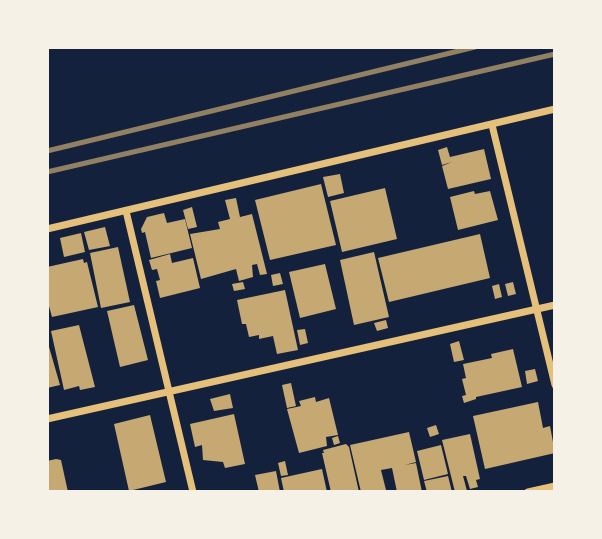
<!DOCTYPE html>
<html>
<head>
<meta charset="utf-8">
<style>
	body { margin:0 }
	#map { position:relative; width:602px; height:539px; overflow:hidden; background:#14213d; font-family:Quicksand,sans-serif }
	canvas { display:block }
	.frame { position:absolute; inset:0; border:49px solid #f6f1e7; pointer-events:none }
</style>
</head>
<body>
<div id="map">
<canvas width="602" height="539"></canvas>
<div class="frame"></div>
</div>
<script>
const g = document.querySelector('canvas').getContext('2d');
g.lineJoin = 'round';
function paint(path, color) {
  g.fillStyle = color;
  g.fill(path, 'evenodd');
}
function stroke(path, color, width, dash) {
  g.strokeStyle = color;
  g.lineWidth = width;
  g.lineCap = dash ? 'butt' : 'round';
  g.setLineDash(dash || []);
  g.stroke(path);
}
paint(new Path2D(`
	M 447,147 L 450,157 L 484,149 L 491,179 L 448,189 L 442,166 L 452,162 L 442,165 L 438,150 Z
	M 340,174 L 344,193 L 328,197 L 323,177 Z
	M 321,184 L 336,245 L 270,260 L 255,200 Z
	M 385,188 L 397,239 L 342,252 L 330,201 Z
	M 474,191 L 475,194 L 490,191 L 498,220 L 458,230 L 450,197 Z
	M 236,198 L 240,217 L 252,214 L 267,274 L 260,275 L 257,264 L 252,265 L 253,277 L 239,281 L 236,269 L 201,279 L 190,234 L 220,229 L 218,222 L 230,219 L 225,200 Z
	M 192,207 L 197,227 L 188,229 L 183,210 Z
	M 164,213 L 167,223 L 185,219 L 192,248 L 151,258 L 145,232 L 142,233 L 141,229 L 147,217 Z
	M 105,227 L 110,246 L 89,250 L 84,232 Z
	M 81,233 L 85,252 L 64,257 L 60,238 Z
	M 480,234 L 490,278 L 389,302 L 378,258 Z
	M 118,247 L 130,302 L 101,308 L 90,253 Z
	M 374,252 L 389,317 L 354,325 L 340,260 Z
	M 170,254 L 172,263 L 193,258 L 200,288 L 160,298 L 156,281 L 160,280 L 157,269 L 152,270 L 149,260 Z
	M 83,259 L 84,263 L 87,262 L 98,307 L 52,317 L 47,299 L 47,267 Z
	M 325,264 L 336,309 L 300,318 L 289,272 Z
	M 280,273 L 283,284 L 273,286 L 271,275 Z
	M 243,282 L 245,289 L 234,291 L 232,284 Z
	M 513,282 L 516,294 L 508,296 L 505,284 Z
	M 499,284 L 502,297 L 495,299 L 492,286 Z
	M 285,290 L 298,350 L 277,354 L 273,336 L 259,339 L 259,335 L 249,337 L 246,324 L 242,324 L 237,300 Z
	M 134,305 L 148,360 L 120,367 L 107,311 Z
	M 386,320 L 388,328 L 377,331 L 374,323 Z
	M 79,325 L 95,387 L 80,390 L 79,386 L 64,390 L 51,331 Z
	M 305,329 L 308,343 L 300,345 L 297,330 Z
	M 47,340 L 60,385 L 47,388 Z
	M 459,341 L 464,360 L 454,362 L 450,344 Z
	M 513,349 L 522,387 L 476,397 L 476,399 L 464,403 L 462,396 L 466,395 L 462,379 L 466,378 L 463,364 L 492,358 L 491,354 Z
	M 535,369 L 538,381 L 527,384 L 525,371 Z
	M 291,383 L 296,406 L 287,408 L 282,385 Z
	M 230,394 L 233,408 L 214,411 L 210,399 Z
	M 315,397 L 316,402 L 329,398 L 338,435 L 326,437 L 327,446 L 299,453 L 287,409 L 301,406 L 299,401 Z
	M 538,402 L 543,428 L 550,426 L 555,453 L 485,469 L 473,416 Z
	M 234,414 L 245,464 L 225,468 L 223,462 L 203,460 L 202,445 L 195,447 L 190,424 Z
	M 150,415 L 166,482 L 129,491 L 114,424 Z
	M 436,425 L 439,434 L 430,437 L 427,428 Z
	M 409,432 L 416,462 L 405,465 L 416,463 L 422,492 L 397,492 L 392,468 L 381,470 L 386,490 L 361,492 L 350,445 Z
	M 470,434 L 480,479 L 476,480 L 478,487 L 470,489 L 466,476 L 463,476 L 467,491 L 455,492 L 442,440 Z
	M 338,436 L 340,443 L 334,445 L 332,438 Z
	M 346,444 L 349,447 L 359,492 L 331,492 L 322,453 L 324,453 L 323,450 Z
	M 441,445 L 448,474 L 424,480 L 417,451 Z
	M 56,459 L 61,460 L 68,492 L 47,492 L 47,461 Z
	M 285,461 L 288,475 L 281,476 L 278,463 Z
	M 322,469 L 327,492 L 284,492 L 281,478 Z
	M 276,471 L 280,492 L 259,492 L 255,475 Z
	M 448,476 L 452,492 L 427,492 L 424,481 Z`), '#c6a872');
stroke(new Path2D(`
	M 492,125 L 555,385
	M 126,211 L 193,492
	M 47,229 L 555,109
	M 47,419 L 555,305
	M 528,492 L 555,486`), '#e5c07b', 7);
stroke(new Path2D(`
	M 47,151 L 475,47
	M 47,172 L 555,54`), '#918062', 5);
</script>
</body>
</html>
